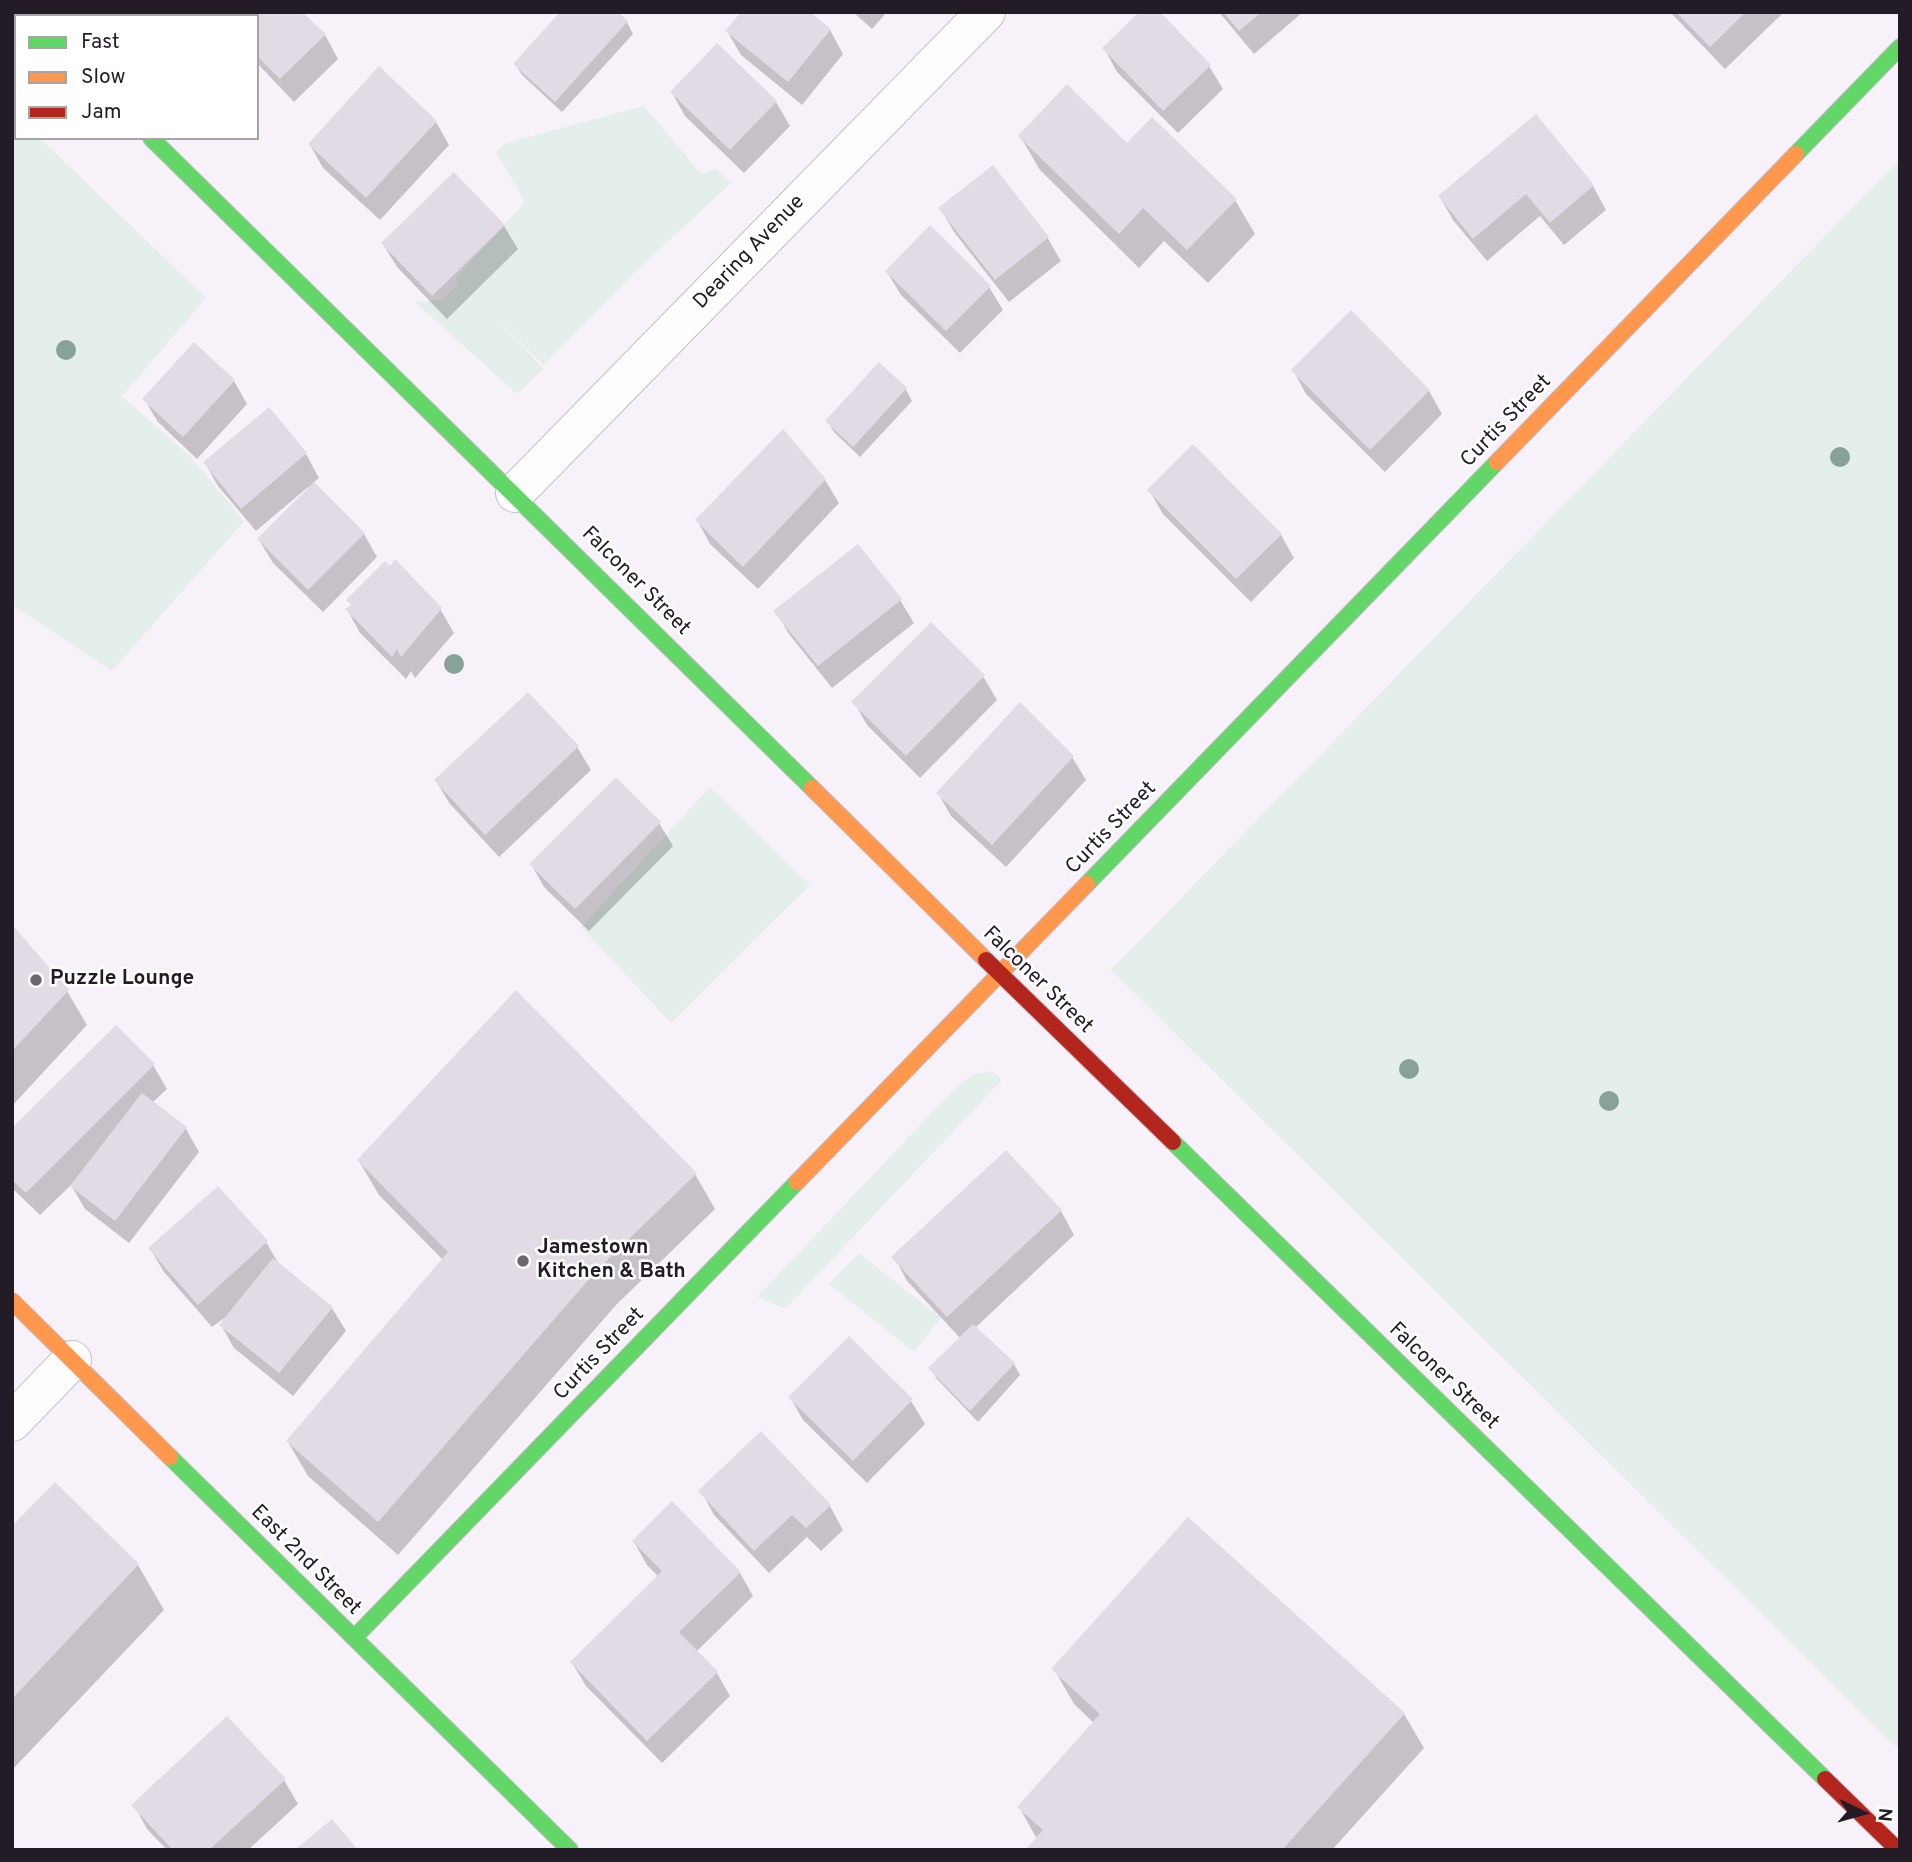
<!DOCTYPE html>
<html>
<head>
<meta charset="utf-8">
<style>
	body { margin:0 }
	#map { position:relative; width:1912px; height:1862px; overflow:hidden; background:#f7f2f9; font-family:Overpass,sans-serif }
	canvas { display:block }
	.frame { position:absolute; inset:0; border:14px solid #231b26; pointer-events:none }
	.legend { position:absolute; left:14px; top:14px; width:245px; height:126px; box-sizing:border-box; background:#fff; border:2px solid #a7a4a8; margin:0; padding:9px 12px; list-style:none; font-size:21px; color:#231b26 }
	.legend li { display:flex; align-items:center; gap:14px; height:35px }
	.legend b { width:35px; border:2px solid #a7a4a8 }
	.north { position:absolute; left:1828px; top:1778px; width:70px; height:70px; -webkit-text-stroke:5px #fff; paint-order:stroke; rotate:95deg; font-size:19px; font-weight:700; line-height:28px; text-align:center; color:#231b26 }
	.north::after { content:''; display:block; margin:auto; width:24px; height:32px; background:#231b26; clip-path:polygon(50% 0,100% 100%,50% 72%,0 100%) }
</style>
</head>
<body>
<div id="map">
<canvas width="1912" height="1862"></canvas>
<div class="frame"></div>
<ul class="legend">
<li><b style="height:9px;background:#63d668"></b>Fast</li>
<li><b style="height:9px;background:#ff974d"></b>Slow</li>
<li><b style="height:9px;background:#b3261e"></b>Jam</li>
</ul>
<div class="north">N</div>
</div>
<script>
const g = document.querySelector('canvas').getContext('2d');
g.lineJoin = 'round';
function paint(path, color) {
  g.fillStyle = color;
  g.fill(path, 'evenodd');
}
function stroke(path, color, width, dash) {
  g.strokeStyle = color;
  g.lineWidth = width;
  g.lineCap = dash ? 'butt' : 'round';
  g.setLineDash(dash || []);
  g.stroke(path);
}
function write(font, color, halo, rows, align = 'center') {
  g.font = font + ' Overpass,sans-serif';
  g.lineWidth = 5;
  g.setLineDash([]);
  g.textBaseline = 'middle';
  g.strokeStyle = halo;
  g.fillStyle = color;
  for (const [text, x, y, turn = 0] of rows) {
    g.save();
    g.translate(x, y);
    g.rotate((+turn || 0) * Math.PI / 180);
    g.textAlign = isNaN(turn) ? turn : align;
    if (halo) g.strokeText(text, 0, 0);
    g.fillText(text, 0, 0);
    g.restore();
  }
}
paint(new Path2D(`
	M 644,106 L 701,174 L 716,169 L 731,183 L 636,271 L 544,365 L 492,315 L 544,369 L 517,394 L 415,302 L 443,299 L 459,283 L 455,279 L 525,202 L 496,152 L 506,143 Z
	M 12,111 L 16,115 L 16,138 L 40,138 L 206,298 L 122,396 L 191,457 L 244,521 L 112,671 L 12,605 Z
	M 1900,159 L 1900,1751 L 1111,970 Z
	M 710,787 L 810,885 L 671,1023 L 581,927 Z
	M 992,1071 L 1002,1080 L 785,1309 L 757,1297 L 958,1085 L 972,1075 Z
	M 859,1253 L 941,1318 L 914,1352 L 829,1284 Z`), '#e4eeea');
paint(new Path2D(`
	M 209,12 L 302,12 L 325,35 L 338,59 L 294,102 L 257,63 L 257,16 L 212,16 Z
	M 853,12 L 887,12 L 872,29 Z
	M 1219,12 L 1303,12 L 1254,54 Z
	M 1670,12 L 1784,12 L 1725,69 Z
	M 627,22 L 633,34 L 562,112 L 522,75 L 515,64 Z
	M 830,30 L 843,54 L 802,105 L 741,55 L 727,31 Z
	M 718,46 L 776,102 L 790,126 L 744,173 L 685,116 L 672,93 Z
	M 1104,48 L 1209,66 L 1223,89 L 1178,133 L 1117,72 Z
	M 1536,117 L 1593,186 L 1606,210 L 1564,245 L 1540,216 L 1487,261 L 1453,220 L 1440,197 Z
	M 436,122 L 449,145 L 380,220 L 323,168 L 310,145 Z
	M 1020,136 L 1128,146 L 1235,200 L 1255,234 L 1208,283 L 1164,241 L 1139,268 L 1040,170 Z
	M 940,208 L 1047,237 L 1061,261 L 1009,302 L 954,232 Z
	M 504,226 L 518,249 L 447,319 L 397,267 L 383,244 Z
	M 887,272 L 989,287 L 1003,310 L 960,353 L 901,295 Z
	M 879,365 L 906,390 L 912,401 L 860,457 L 834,432 L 827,421 Z
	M 1293,370 L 1429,391 L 1442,414 L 1385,472 L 1306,394 Z
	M 234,381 L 247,404 L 197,459 L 158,422 L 144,399 Z
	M 269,410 L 306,454 L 319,478 L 313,483 L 364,534 L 377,557 L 323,612 L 273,563 L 259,540 L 309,489 L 308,487 L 256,531 L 218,486 L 205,463 Z
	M 783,431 L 825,480 L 839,503 L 758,589 L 710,544 L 697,520 Z
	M 1149,490 L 1281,535 L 1294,558 L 1251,602 L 1163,514 Z
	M 348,600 L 440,609 L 454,633 L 415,678 L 411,671 L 406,679 L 360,633 L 347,609 L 352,606 Z
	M 900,600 L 914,623 L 832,688 L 789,634 L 776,611 Z
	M 983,676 L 997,700 L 920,778 L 867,725 L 854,702 Z
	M 577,747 L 591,770 L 499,857 L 450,804 L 436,781 Z
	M 1072,757 L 1086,780 L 1006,867 L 951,816 L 938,793 Z
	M 659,823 L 673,846 L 589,931 L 544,887 L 531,864 Z
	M 12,933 L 67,991 L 87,1025 L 12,1106 Z
	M 153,1065 L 167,1089 L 152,1103 L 186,1129 L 199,1152 L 129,1243 L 85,1209 L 71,1185 L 40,1215 L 12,1188 L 12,1131 Z
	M 1006,1152 L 1061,1211 L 1074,1235 L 975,1328 L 1014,1364 L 1020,1375 L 978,1422 L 937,1379 L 930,1368 L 961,1339 L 907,1281 L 894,1257 Z
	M 359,1161 L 695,1174 L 715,1209 L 616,1305 L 398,1555 L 308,1476 L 288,1442 L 443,1260 L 379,1195 Z
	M 266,1242 L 280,1266 L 332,1308 L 346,1331 L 293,1396 L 234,1348 L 221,1325 L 230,1314 L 212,1327 L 164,1272 L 150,1249 Z
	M 790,1397 L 911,1401 L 925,1424 L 867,1483 L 803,1420 Z
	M 761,1434 L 830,1506 L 843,1530 L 821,1551 L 807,1537 L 769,1573 L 714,1515 L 701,1491 Z
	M 55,1484 L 138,1565 L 164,1610 L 12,1770 L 12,1528 Z
	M 634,1542 L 740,1573 L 753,1596 L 696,1652 L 717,1673 L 730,1696 L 662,1763 L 586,1686 L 572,1663 L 659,1577 L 647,1565 Z
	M 1054,1669 L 1404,1714 L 1424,1748 L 1332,1850 L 1028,1850 L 1037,1839 L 1019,1807 L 1094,1723 L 1074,1704 Z
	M 284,1780 L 298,1804 L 248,1850 L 167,1850 L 147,1829 L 134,1805 Z`), '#0003');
paint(new Path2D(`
	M 216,12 L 301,12 L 326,34 L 280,79 L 257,56 L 257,16 L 219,16 Z
	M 560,12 L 618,12 L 628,21 L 555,102 L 513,64 Z
	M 741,12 L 810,12 L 831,29 L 788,82 L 725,31 Z
	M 1139,12 L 1160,12 L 1211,65 L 1163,111 L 1102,48 Z
	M 1223,12 L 1262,12 L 1239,31 Z
	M 1676,12 L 1746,12 L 1710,47 Z
	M 717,43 L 777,101 L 730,150 L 670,92 Z
	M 379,66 L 437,121 L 366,198 L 308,144 Z
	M 1067,84 L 1127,143 L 1152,117 L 1237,199 L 1187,250 L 1143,208 L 1119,234 L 1018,136 Z
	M 1536,114 L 1594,185 L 1550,223 L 1526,194 L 1473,239 L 1438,196 Z
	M 993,165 L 1049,237 L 995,280 L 938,208 Z
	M 454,172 L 505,225 L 432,296 L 381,243 Z
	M 930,225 L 991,286 L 946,331 L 885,271 Z
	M 1351,310 L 1430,390 L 1370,450 L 1291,370 Z
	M 194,342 L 235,380 L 183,437 L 142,399 Z
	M 879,362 L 907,388 L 853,447 L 825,421 Z
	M 269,407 L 307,453 L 241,509 L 203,462 Z
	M 783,429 L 826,479 L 743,567 L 695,520 Z
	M 1193,444 L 1282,534 L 1236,579 L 1147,490 Z
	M 314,482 L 365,533 L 308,590 L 257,539 Z
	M 858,544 L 902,599 L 818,666 L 773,611 Z
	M 395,559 L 442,608 L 401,657 L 397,649 L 392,657 L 345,609 L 352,605 L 346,600 L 385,561 L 390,566 Z
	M 931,622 L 985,675 L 906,756 L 851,702 Z
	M 528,692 L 579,746 L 485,835 L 434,780 Z
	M 1020,702 L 1074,756 L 992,845 L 936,793 Z
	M 616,777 L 661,822 L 575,909 L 529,864 Z
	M 15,928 L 69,990 L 12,1051 L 12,931 Z
	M 516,990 L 697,1173 L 597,1270 L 378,1522 L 286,1441 L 448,1252 L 357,1160 Z
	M 116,1025 L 155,1064 L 26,1193 L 12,1180 L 12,1128 Z
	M 142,1093 L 187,1127 L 115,1221 L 70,1186 Z
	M 1006,1150 L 1062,1210 L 947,1317 L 891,1257 Z
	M 218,1186 L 268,1241 L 198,1305 L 148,1248 Z
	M 273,1258 L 333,1307 L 279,1373 L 219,1325 Z
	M 973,1324 L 1015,1363 L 970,1411 L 928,1368 Z
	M 849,1336 L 913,1399 L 853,1461 L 788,1397 Z
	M 761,1431 L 831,1505 L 806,1528 L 792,1515 L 754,1551 L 698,1491 Z
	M 55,1482 L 139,1564 L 12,1699 L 12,1526 Z
	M 672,1501 L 741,1572 L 679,1632 L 718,1672 L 647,1741 L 570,1662 L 662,1571 L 632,1541 Z
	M 1188,1517 L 1405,1713 L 1282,1850 L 1025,1850 L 1043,1830 L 1017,1807 L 1100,1714 L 1051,1669 Z
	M 227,1716 L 286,1779 L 209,1850 L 173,1850 L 131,1805 Z
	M 332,1819 L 358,1850 L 295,1850 Z`), '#e2dbe5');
const street = new Path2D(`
	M 515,493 L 986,12
	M 12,1422 L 72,1360`);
const fast = new Path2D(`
	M 151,138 L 812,788
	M 1796,154 L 1900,47
	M 1087,884 L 1497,462
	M 1173,1142 L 1825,1779
	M 170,1457 L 570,1850
	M 354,1638 L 797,1182`);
const slow = new Path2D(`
	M 22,12 L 26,16
	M 1497,462 L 1796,154
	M 812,788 L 986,960
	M 797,1182 L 1087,884
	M 12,1301 L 170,1457`);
const jam = new Path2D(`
	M 986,960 L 1173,1142
	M 1825,1779 L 1898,1850`);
stroke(street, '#c5bfc8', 40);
stroke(fast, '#c5bfc8', 18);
stroke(slow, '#c5bfc8', 18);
stroke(jam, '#c5bfc8', 18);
stroke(street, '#fefdfe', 38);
stroke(fast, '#63d668', 16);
stroke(slow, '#ff974d', 16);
stroke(jam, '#b3261e', 16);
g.fillStyle = '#87a398';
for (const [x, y] of [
	[66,350],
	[1840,457],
	[454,664],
	[1409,1069],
	[1609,1101]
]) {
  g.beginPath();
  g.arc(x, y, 10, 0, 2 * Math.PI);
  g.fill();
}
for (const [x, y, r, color] of [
	[36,980,7,"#6d6670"],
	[523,1261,7,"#6d6670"]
]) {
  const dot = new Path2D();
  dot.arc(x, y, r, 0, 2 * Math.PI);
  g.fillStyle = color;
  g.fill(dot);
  stroke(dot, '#fff', 2.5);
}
write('21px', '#231b26', '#fff', [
	["Dearing Avenue",750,253,-46],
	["Curtis Street",1507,422,-46],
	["Falconer Street",635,582,45],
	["Curtis Street",1112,829,-46],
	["Falconer Street",1037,981,44],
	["Curtis Street",600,1355,-46],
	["Falconer Street",1443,1377,44],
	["East 2nd Street",305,1561,45]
]);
write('bold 21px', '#231b26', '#fff', [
	["Puzzle Lounge",50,980],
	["Jamestown",537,1249],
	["Kitchen & Bath",537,1273]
], 'left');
</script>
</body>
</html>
